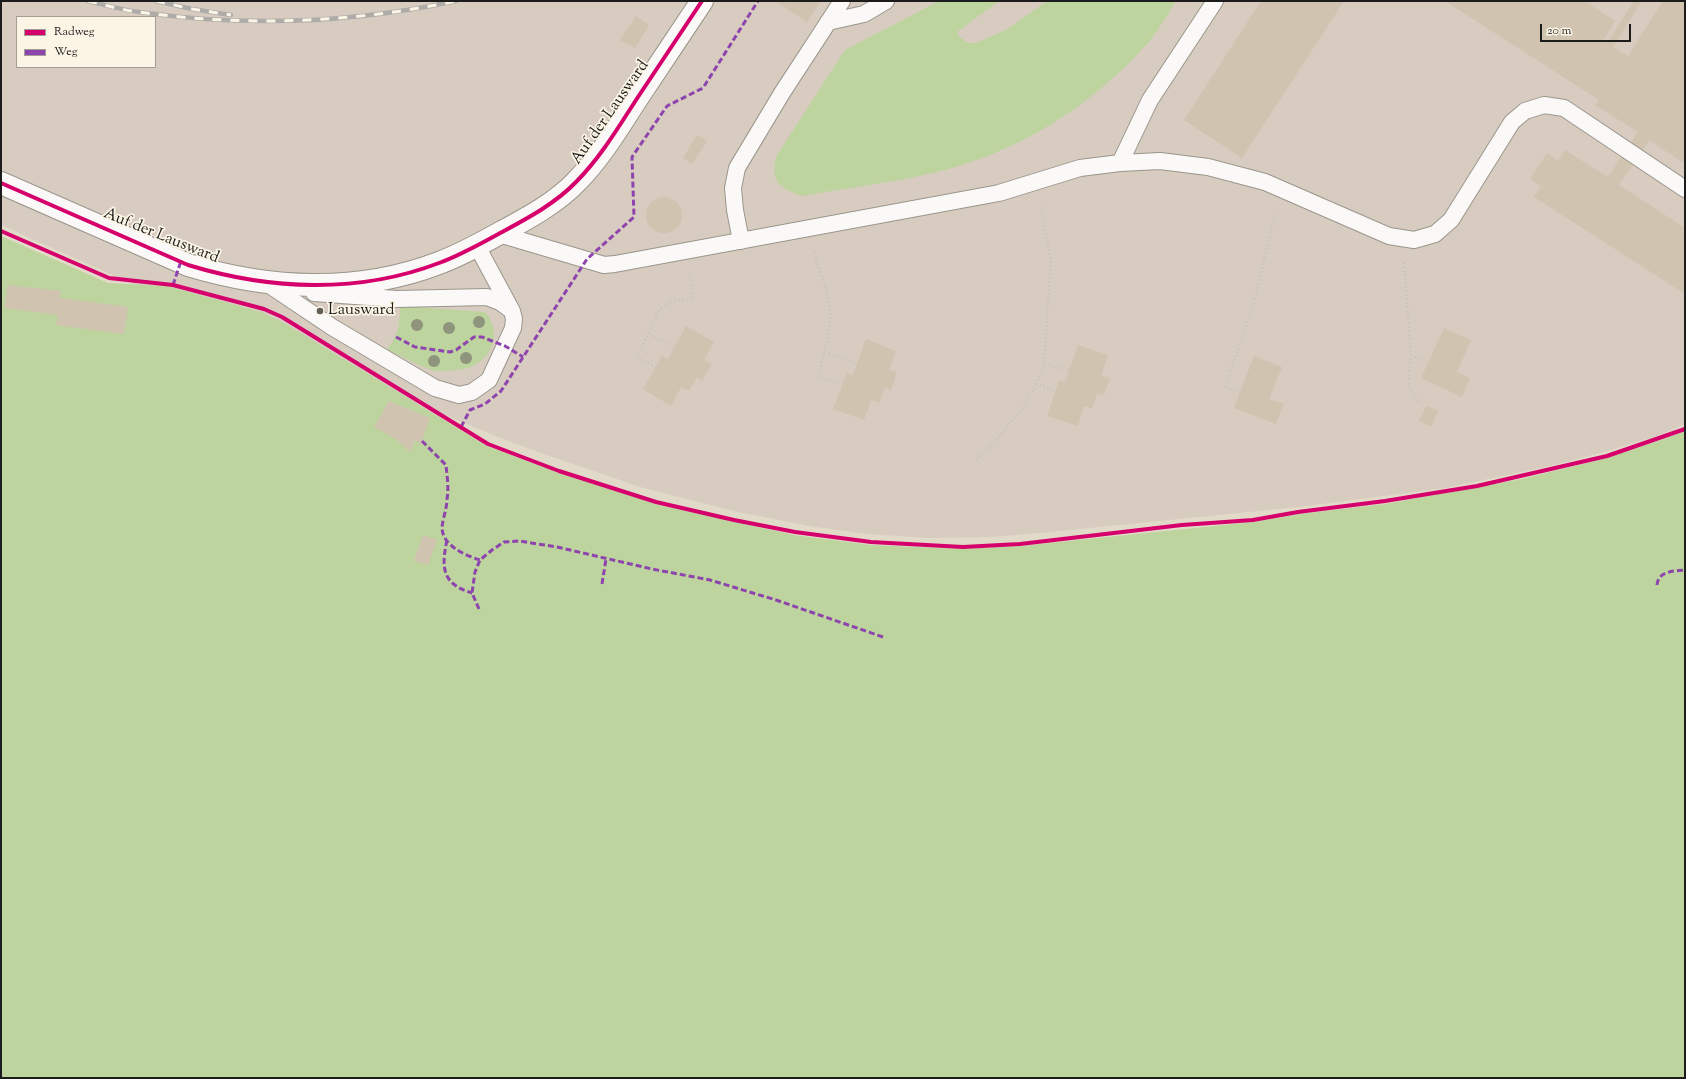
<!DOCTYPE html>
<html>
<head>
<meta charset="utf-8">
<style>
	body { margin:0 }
	#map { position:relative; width:1686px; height:1079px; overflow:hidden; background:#e2dac8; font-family:"Sorts Mill Goudy",serif }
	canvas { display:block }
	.frame { position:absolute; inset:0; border:2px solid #1c1c1c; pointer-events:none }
	.legend { position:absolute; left:16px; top:16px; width:140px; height:52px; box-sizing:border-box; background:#fcf5e5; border:1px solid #a29e95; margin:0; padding:5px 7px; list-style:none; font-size:12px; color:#1c1c1c }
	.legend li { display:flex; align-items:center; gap:8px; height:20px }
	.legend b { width:20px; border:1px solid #a29e95 }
	.scale { position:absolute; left:1540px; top:24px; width:91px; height:18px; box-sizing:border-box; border:2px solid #1c1c1c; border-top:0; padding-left:5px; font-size:12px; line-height:14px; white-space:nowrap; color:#1c1c1c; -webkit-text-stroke:3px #fcf5e5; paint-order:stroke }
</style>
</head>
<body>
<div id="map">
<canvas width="1686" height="1079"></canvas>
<div class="frame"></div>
<ul class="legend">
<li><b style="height:5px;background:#d6006c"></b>Radweg</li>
<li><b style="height:5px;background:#8e44ad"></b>Weg</li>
</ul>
<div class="scale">20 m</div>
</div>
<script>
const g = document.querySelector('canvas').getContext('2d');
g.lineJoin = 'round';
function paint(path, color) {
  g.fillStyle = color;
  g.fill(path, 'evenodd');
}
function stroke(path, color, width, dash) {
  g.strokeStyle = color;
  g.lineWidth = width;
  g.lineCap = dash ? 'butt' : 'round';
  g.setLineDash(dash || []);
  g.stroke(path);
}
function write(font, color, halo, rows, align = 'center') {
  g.font = font + ' "Sorts Mill Goudy",serif';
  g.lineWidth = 3.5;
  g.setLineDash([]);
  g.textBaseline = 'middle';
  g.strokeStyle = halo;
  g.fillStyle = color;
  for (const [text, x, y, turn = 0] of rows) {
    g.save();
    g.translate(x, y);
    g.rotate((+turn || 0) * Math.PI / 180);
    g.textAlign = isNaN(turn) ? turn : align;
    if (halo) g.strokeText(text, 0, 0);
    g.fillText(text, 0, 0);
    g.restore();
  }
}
paint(new Path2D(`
	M 1,1 L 1685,1 L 1685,424 L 1660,435 L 1607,451 L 1559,464 L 1446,488 L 1299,507 L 1030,534 L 990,537 L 928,538 L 867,534 L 809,526 L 733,511 L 640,487 L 541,453 L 493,435 L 110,274 L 1,225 ZM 17,17 L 155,17 L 155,67 L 17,67 Z`), '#d8ccc1');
paint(new Path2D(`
	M 939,1 L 999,1 L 957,32 L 959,36 L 967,43 L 976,43 L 1006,30 L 1047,1 L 1176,1 C 1167,16 1157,33 1145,46 C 1089,108 1015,154 933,173 C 890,183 846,188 802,196 C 779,188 769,180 777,155 L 845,50 Z
	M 1,236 L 108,283 L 167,286 L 261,312 L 284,323 L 487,446 L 559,473 L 655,504 L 794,535 L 871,545 L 963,549 L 1020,546 L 1253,522 L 1300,514 L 1385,504 L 1522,479 L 1607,458 L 1661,440 L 1685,431 L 1685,1078 L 1,1078 Z
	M 400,306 L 485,312 C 500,329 496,350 478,363 C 470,369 457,370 448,371 C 444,371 439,372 435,371 C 423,368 400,355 387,350 C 398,333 400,327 400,306 Z`), '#bed49f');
paint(new Path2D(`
	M 775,1 L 821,1 L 807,22 Z
	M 1261,1 L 1344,1 L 1242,158 L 1184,120 Z
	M 1445,1 L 1585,1 L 1615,21 L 1603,41 L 1607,43 L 1634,1 L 1642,1 L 1613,47 L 1628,56 L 1663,1 L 1685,1 L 1685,164 L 1649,140 L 1619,185 L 1685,228 L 1685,294 L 1534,197 L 1541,186 L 1530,179 L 1547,153 L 1558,161 L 1565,150 L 1608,177 L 1638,132 L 1595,105 L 1599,100 Z
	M 636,16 L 649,25 L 635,48 L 620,40 Z
	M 697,135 L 707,141 L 692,164 L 683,158 Z
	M646 215a18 18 0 1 1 36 0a18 18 0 1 1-36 0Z
	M 8,285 L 61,291 L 60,298 L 128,307 L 124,334 L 56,325 L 58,315 L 4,308 Z
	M 686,326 L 714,342 L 704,360 L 712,364 L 702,381 L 697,377 L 689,391 L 681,387 L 671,406 L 643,389 L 662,356 L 668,359 Z
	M 1444,328 L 1471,340 L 1457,372 L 1470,378 L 1462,397 L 1421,378 Z
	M 866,339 L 896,351 L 889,370 L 897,373 L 891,390 L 885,388 L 879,403 L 871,400 L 864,420 L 833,409 L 847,373 L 853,375 Z
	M 1078,345 L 1108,355 L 1101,376 L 1110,379 L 1104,395 L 1097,393 L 1092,409 L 1084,406 L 1078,426 L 1047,416 L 1059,380 L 1065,382 Z
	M 1254,356 L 1282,367 L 1269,399 L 1284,404 L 1276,424 L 1234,408 Z
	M 389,401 L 430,418 L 421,444 L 415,440 L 410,452 L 397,440 L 374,427 Z
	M 1426,406 L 1438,411 L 1431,427 L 1419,421 Z
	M 423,535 L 437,540 L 428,565 L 414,561 Z`), '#d0c3b0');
const service = new Path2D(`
	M 828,22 L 864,14 L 886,1
	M 1120,163 L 1150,100 L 1215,1
	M 499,234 L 604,265 L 615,264 L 999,193 L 1080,168 L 1120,163 L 1160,161 L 1208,167 L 1265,182 L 1389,236 L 1414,240 L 1435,234 L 1451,220 L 1512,122 L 1525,111 L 1544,105 L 1564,108 L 1685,189
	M 741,241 L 735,210 L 733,188 L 737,168 L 782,93 L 842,1
	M 265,282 L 332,327 L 435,388 L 459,395 L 472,392 L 489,380 L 513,328 L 514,319 L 512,311 L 477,246
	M 314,293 L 396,299 L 487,297 L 500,302 L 511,310`);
const minor = new Path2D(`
	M 1,183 L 188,265 C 270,290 358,294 439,263 C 461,255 482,243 502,232 C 528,218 556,203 576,182 C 601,157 619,126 638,97 C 659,65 681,33 702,1`);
stroke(service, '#9a968c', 18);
stroke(minor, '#9a968c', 24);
stroke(new Path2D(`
	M 815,252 C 818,272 828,289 830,309 C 832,325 823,359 818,376 L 843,384
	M 1404,263 L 1411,355 L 1409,373 L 1409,386 L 1419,402
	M 648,333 L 674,347
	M 825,352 L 857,364
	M 1411,355 L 1428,363
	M 1044,363 L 1069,370
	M 656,367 L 637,357 L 659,310 L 670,302 L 694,298 L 690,273
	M 1036,384 L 1055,391
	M 1240,392 L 1225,387 L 1254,303 L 1275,213
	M 976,459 L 993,444 L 1022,408 L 1036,384 L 1044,363 L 1051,260 L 1040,206`), '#c4c2bf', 2.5, [1, 3]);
stroke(service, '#fbf9f7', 16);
stroke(minor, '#fbf9f7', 22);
const rail = new Path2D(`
	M 88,1 C 105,5 122,10 139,12 C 244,27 352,23 456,1
	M 156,1 L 192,9 L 231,15`);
stroke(rail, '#adaca9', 4.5);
stroke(rail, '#fcf5e5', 3, [9]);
stroke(new Path2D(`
	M 173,285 L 181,261
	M 396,337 L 415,347 L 450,352 L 456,350 L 474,337 L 482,337 L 505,346 L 523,357
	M 461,427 L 470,410 L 485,404 L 501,391 L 587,259 L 634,217 L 632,157 L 667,106 L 703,88 L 758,1
	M 422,441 L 446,465 C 447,476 449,488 447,499 C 447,508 443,518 442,527 C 442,546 465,555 480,560
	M 447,540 C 441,568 442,584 472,593
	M 602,584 L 606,559
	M 1657,585 C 1658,571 1674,571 1685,570
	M 479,609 L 472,593 L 475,572 L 480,560 L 492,550 L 504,542 L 519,541 L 557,547 L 652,569 L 710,580 L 776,600 L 883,637`), '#8e44ad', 3, [6, 3]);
stroke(new Path2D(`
	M 1,183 L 188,265 C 270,290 358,294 439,263 C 461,255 482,243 502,232 C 528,218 556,203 576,182 C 601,157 619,126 638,97 C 659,65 681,33 702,1
	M 1,231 L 109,278 L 173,285 L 264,309 L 282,317 L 488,444 L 559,471 L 656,502 L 734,520 L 795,532 L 871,542 L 963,547 L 1020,544 L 1182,525 L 1253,520 L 1298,512 L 1385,501 L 1477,486 L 1607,456 L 1685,429`), '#d6006c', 4);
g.fillStyle = '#8f947c';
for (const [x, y] of [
	[479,322],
	[417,325],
	[449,328],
	[466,358],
	[434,361]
]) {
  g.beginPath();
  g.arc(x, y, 6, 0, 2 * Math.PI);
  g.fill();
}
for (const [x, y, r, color] of [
	[320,311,4,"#615e58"]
]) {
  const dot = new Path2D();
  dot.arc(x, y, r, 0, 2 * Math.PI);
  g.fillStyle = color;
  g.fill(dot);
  stroke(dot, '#fcf5e5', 1.5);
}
write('16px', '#1c1c1c', '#fcf5e5', [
	["Auf der Lausward",611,113,-55],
	["Auf der Lausward",161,237,22]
]);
write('16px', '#1c1c1c', '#fcf5e5', [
	["Lausward",328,311]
], 'left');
</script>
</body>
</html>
